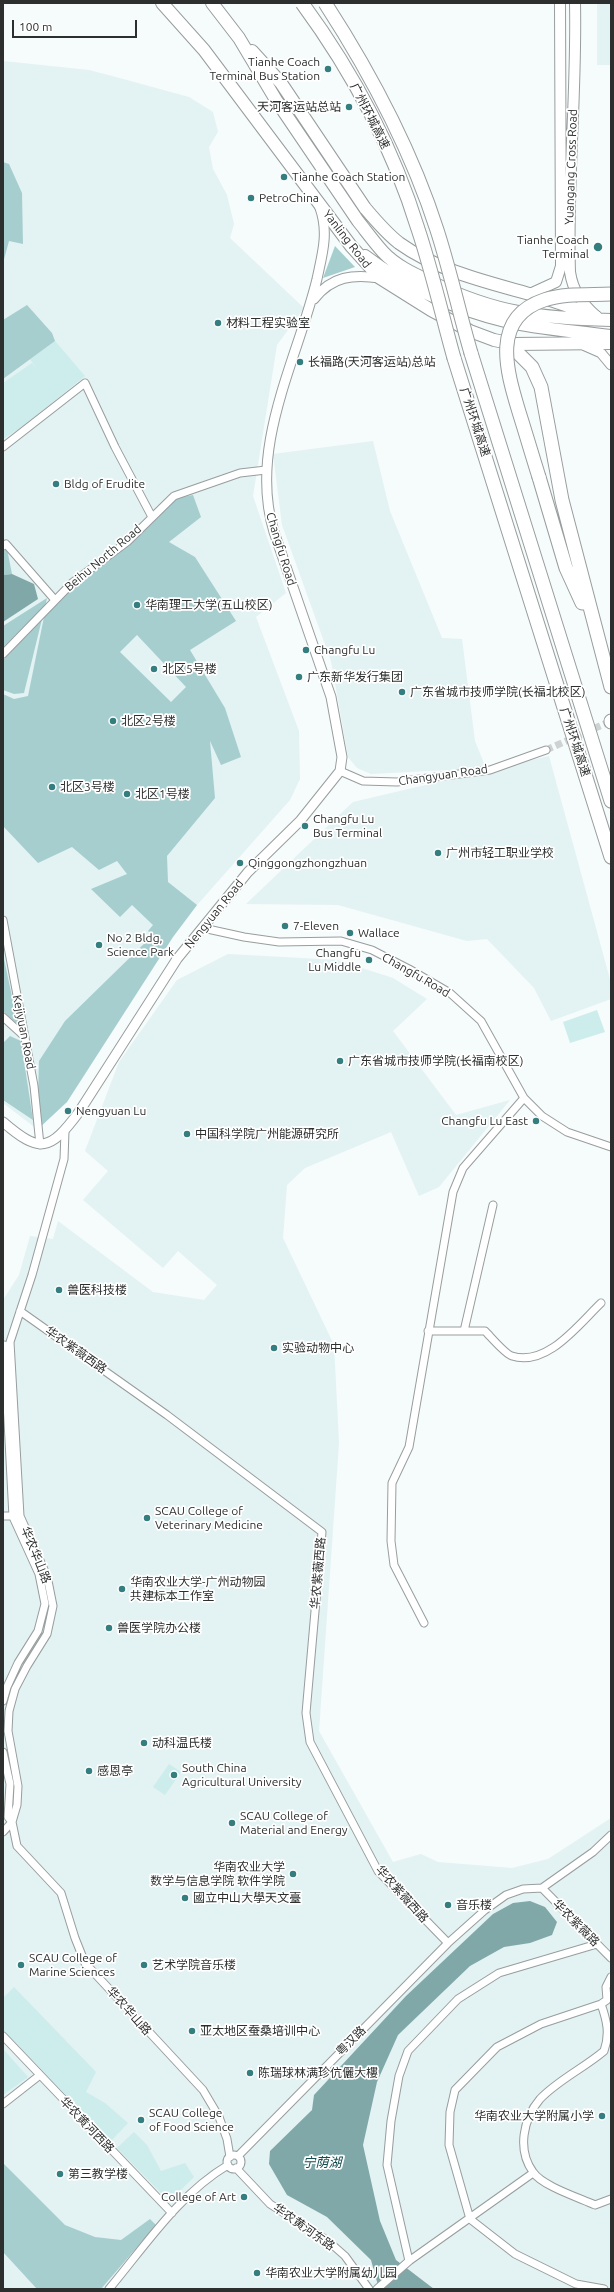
<!DOCTYPE html>
<html>
<head>
<meta charset="utf-8">
<style>
	body { margin:0 }
	#map { position:relative; width:614px; height:2292px; overflow:hidden; background:#f6fbfb; font-family:Ubuntu,sans-serif }
	canvas { display:block }
	.frame { position:absolute; inset:0; border:4px solid #2d2f2f; pointer-events:none }
	.scale { position:absolute; left:12px; top:20px; width:125px; height:18px; box-sizing:border-box; border:2px solid #2d2f2f; border-top:0; padding-left:5px; font-size:12px; line-height:14px; white-space:nowrap; color:#2d2f2f; -webkit-text-stroke:3px #fff; paint-order:stroke }
</style>
</head>
<body>
<div id="map">
<canvas width="614" height="2292"></canvas>
<div class="frame"></div>
<div class="scale">100 m</div>
</div>
<script>
const g = document.querySelector('canvas').getContext('2d');
g.lineJoin = 'round';
function paint(path, color) {
  g.fillStyle = color;
  g.fill(path, 'evenodd');
}
function stroke(path, color, width, dash) {
  g.strokeStyle = color;
  g.lineWidth = width;
  g.lineCap = dash ? 'butt' : 'round';
  g.setLineDash(dash || []);
  g.stroke(path);
}
function write(font, color, halo, rows, align = 'center') {
  g.font = font + ' Ubuntu,"Noto Sans SC",sans-serif';
  g.lineWidth = 3.5;
  g.setLineDash([]);
  g.textBaseline = 'middle';
  g.strokeStyle = halo;
  g.fillStyle = color;
  for (const [text, x, y, turn = 0] of rows) {
    g.save();
    g.translate(x, y);
    g.rotate((+turn || 0) * Math.PI / 180);
    g.textAlign = isNaN(turn) ? turn : align;
    if (halo) g.strokeText(text, 0, 0);
    g.fillText(text, 0, 0);
    g.restore();
  }
}
paint(new Path2D(`
	M 597,3 L 611,3 L 611,65 L 597,65 Z
	M 3,61 L 89,70 L 112,76 L 189,97 L 213,112 L 218,132 L 209,147 L 213,169 L 227,195 L 234,224 L 230,238 L 304,308 L 277,345 L 253,496 L 286,593 L 256,617 L 299,731 L 300,779 L 290,800 L 197,905 L 173,937 L 67,1102 L 37,1129 L 3,1103 Z
	M 373,441 L 390,511 L 442,638 L 462,639 L 475,741 L 486,768 L 371,774 L 357,768 L 348,757 L 331,661 L 282,525 L 273,454 Z
	M 549,756 L 611,983 L 611,999 L 551,1021 L 534,988 L 487,939 L 467,941 L 338,905 L 246,904 L 353,802 Z
	M 228,954 L 337,960 L 393,978 L 427,999 L 393,1031 L 456,1115 L 510,1100 L 439,1187 L 419,1196 L 391,1132 L 305,1168 L 287,1185 L 283,1238 L 334,1345 L 339,1443 L 319,1731 L 393,1862 L 421,1854 L 438,1862 L 512,1868 L 548,1859 L 611,1818 L 611,2289 L 3,2289 L 3,1300 L 19,1275 L 30,1236 L 53,1239 L 58,1221 L 153,1292 L 204,1300 L 217,1285 L 178,1251 L 163,1268 L 83,1200 L 108,1171 L 85,1151 L 119,1062 L 177,980 Z`), '#e3f2f2');
paint(new Path2D(`
	M 55,341 L 85,376 L 22,427 L 3,439 L 3,383 L 32,363 L 38,371 L 30,359 Z
	M 597,1010 L 605,1032 L 570,1043 L 563,1022 Z
	M 169,1764 L 181,1772 L 165,1795 L 153,1787 Z
	M 14,1987 L 96,2072 L 86,2092 L 105,2103 L 128,2123 L 111,2141 L 3,2030 L 3,1998 Z
	M 3,2049 L 28,2077 L 3,2095 Z
	M 134,2132 L 147,2145 L 161,2171 L 185,2163 L 194,2177 L 173,2198 L 164,2196 L 117,2148 Z`), '#cdeded');
paint(new Path2D(`
	M 3,162 L 9,164 L 22,193 L 23,244 L 9,241 L 3,263 Z
	M 335,246 L 355,267 L 323,278 Z
	M 27,305 L 52,333 L 55,341 L 3,379 L 3,320 Z
	M 193,495 L 201,517 L 169,542 L 195,557 L 236,621 L 190,650 L 225,708 L 241,757 L 221,765 L 210,741 L 215,798 L 167,856 L 168,882 L 197,905 L 173,937 L 67,1102 L 37,1130 L 39,1061 L 65,1021 L 153,935 L 148,931 L 153,925 L 132,905 L 120,917 L 91,889 L 127,874 L 117,861 L 99,870 L 72,847 L 38,863 L 3,826 L 3,694 L 14,699 L 28,696 L 45,612 L 73,582 L 171,499 ZM 137,635 L 186,687 L 171,702 L 120,652 Z
	M 6,544 L 12,574 L 3,575 L 3,546 Z
	M 47,598 L 43,618 L 3,654 L 3,626 Z
	M 42,619 L 24,693 L 14,694 L 3,690 L 3,660 Z
	M 3,954 L 18,1025 L 3,1011 Z
	M 10,1036 L 21,1041 L 33,1120 L 3,1100 L 3,1043 Z
	M 3,2163 L 65,2225 L 95,2237 L 121,2240 L 150,2219 L 156,2225 L 101,2289 L 37,2289 L 3,2252 Z`), '#a7cecf');
paint(new Path2D(`
	M 12,574 L 34,584 L 38,599 L 3,622 L 3,575 Z
	M 530,1901 L 545,1907 L 557,1922 L 552,1935 L 530,1943 L 504,1947 L 470,1966 L 398,2035 L 377,2082 L 363,2145 L 380,2221 L 396,2260 L 434,2289 L 379,2289 L 371,2260 L 327,2217 L 287,2195 L 269,2164 L 270,2151 L 312,2110 L 314,2095 L 406,1996 L 493,1914 L 513,1903 Z`), '#81a8a8');
stroke(new Path2D(`
	M 546,750 L 611,721`), '#ced2d2', 7, [7, 3.5]);
const minor = new Path2D(`
	M 3,447 L 85,383 L 115,447 L 152,517
	M 3,546 L 6,544 L 55,600
	M 3,654 L 73,582 L 127,542 L 174,496 L 240,473 L 266,470
	M 340,771 L 363,781 L 397,782 L 490,770 L 546,750
	M 3,920 L 34,1086 L 40,1145
	M 203,928 L 244,937 L 279,942 L 341,941 L 372,950 L 409,969 L 450,993 L 481,1021 L 524,1098 L 542,1116 L 567,1132 L 611,1147
	M 3,1017 L 25,1037
	M 20,1311 L 167,1415 L 322,1532 L 306,1713 L 310,1742 L 378,1871 L 448,1943
	M 428,1331 L 485,1331 C 491,1337 505,1354 512,1356 C 547,1367 578,1325 601,1303
	M 464,1331 L 493,1205
	M 3,1516 L 17,1516
	M 424,1623 L 394,1565 L 391,1541 L 392,1483 L 409,1447 L 453,1192 L 463,1168 L 524,1098
	M 3,1701 L 7,1687 L 18,1663 L 38,1631 L 45,1604 L 39,1574 L 13,1517 L 4,1345
	M 3,1752 L 10,1784 L 8,1817 L 12,1822 L 17,1846 L 61,1893 L 75,1938 L 85,1963 L 203,2090 L 219,2117 L 227,2139 L 230,2157
	M 3,1832 L 12,1822 L 17,1805 L 18,1786 L 8,1731 L 9,1711 L 15,1689 L 27,1666 L 47,1634 L 53,1606 L 47,1576 L 20,1516 L 10,1342 L 32,1275 L 64,1159 L 65,1131
	M 542,1888 L 611,1958
	M 601,2004 C 607,2021 610,2034 604,2051 C 584,2068 558,2080 540,2099 C 523,2119 517,2150 533,2172 C 542,2186 580,2198 595,2205 L 611,2199
	M 3,2036 L 172,2213
	M 3,2104 L 40,2075
	M227 2162a7 7 0 1 1 14 0a7 7 0 1 1-14 0Z
	M 238,2156 L 448,1943 L 485,1910 L 506,1895 L 523,1889 L 542,1888 L 593,1852 L 611,1835
	M 236,2168 L 270,2204 L 328,2241 L 345,2256 L 369,2289
	M 409,2261 L 387,2165 L 391,2121 L 399,2076 L 408,2051 L 458,1999 L 499,1973 L 597,1944
	M 109,2289 C 145,2246 179,2194 228,2165
	M 377,2289 L 409,2261 L 533,2173
	M 604,2289 L 576,2284 L 515,2254 L 470,2219 L 449,2145 L 450,2112 L 455,2090 L 497,2047 L 541,2024 L 601,2004 L 607,2000 L 606,1987 L 611,1977`);
const tertiary = new Path2D(`
	M 314,299 C 332,276 353,274 380,278
	M 585,346 L 601,353 L 611,365
	M 3,1122 C 40,1154 50,1151 79,1112 L 177,959 L 248,872 L 300,821 L 340,771 L 342,757 L 331,697 L 274,532 C 248,447 297,361 317,279 C 322,255 329,233 320,208`);
const secondary = new Path2D(`
	M 575,3 C 577,93 567,182 570,272 C 573,292 582,303 596,316
	M 532,293 L 556,282 L 561,266 L 560,3`);
const trunk = new Path2D(`
	M 162,3 L 204,50 L 351,246 L 380,278 L 431,310 L 470,331 L 494,340 L 514,344 L 611,343
	M 212,3 L 239,38 L 276,100 L 358,221 C 366,231 374,242 383,252 C 396,266 414,274 431,282 C 497,314 540,318 611,320
	M 252,51 L 281,83 L 365,208 C 376,221 386,233 399,243 C 456,284 533,288 596,317
	M 365,256 C 405,287 456,309 505,321 C 539,329 575,331 610,336`);
const motorway = new Path2D(`
	M 509,344 L 532,367 L 541,387 L 562,500 L 611,687
	M 471,353 L 611,801
	M 454,358 L 611,857
	M 539,477 L 566,568 L 582,603
	M 611,721 L 611,722`);
stroke(minor, '#989d9d', 9);
stroke(tertiary, '#989d9d', 11);
stroke(secondary, '#989d9d', 12);
stroke(trunk, '#989d9d', 14);
stroke(motorway, '#989d9d', 15);
stroke(minor, '#fff', 7);
stroke(tertiary, '#fff', 9);
stroke(secondary, '#fff', 10);
stroke(trunk, '#fff', 12);
stroke(motorway, '#fff', 13);
const motorwayBridge = new Path2D(`
	M 302,3 C 352,71 393,148 418,229 C 432,271 442,315 454,358
	M 325,3 C 371,74 411,149 437,230 C 450,270 459,312 471,353
	M 539,477 C 532,455 526,434 519,412 C 507,372 490,318 544,300 C 565,293 589,295 611,294`);
stroke(motorwayBridge, '#989d9d', 15, []);
stroke(motorwayBridge, '#fff', 13);
for (const [x, y, r, color] of [
	[328,69,4,"#357e80"],
	[349,107,4,"#357e80"],
	[284,177,4,"#357e80"],
	[251,198,4,"#357e80"],
	[598,247,5,"#357e80"],
	[218,323,4,"#357e80"],
	[300,362,4,"#357e80"],
	[56,484,4,"#357e80"],
	[137,605,4,"#357e80"],
	[306,650,4,"#357e80"],
	[154,669,4,"#357e80"],
	[299,677,4,"#357e80"],
	[402,692,4,"#357e80"],
	[113,721,4,"#357e80"],
	[52,787,4,"#357e80"],
	[127,794,4,"#357e80"],
	[305,826,4,"#357e80"],
	[438,853,4,"#357e80"],
	[240,863,4,"#357e80"],
	[285,926,4,"#357e80"],
	[350,933,4,"#357e80"],
	[99,945,4,"#357e80"],
	[369,960,4,"#357e80"],
	[340,1061,4,"#357e80"],
	[68,1111,4,"#357e80"],
	[536,1121,4,"#357e80"],
	[187,1134,4,"#357e80"],
	[59,1290,4,"#357e80"],
	[274,1348,4,"#357e80"],
	[147,1518,4,"#357e80"],
	[122,1589,4,"#357e80"],
	[109,1628,4,"#357e80"],
	[144,1743,4,"#357e80"],
	[89,1771,4,"#357e80"],
	[174,1775,4,"#357e80"],
	[232,1823,4,"#357e80"],
	[293,1874,4,"#357e80"],
	[185,1898,4,"#357e80"],
	[448,1905,4,"#357e80"],
	[21,1965,4,"#357e80"],
	[144,1965,4,"#357e80"],
	[192,2031,4,"#357e80"],
	[250,2073,4,"#357e80"],
	[602,2116,4,"#357e80"],
	[141,2120,4,"#357e80"],
	[60,2174,4,"#357e80"],
	[244,2197,4,"#357e80"],
	[257,2273,4,"#357e80"]
]) {
  const dot = new Path2D();
  dot.arc(x, y, r, 0, 2 * Math.PI);
  g.fillStyle = color;
  g.fill(dot);
  stroke(dot, '#fff', 1.5);
}
write('12px', '#2d2f2f', '#fff', [
	["Tianhe Coach",320,62,"right"],
	["Terminal Bus Station",320,76,"right"],
	["天河客运站总站",341,107,"right"],
	["Tianhe Coach Station",292,177],
	["PetroChina",259,198],
	["Tianhe Coach",589,240,"right"],
	["Terminal",589,254,"right"],
	["材料工程实验室",226,323],
	["长福路(天河客运站)总站",308,362],
	["Bldg of Erudite",64,484],
	["华南理工大学(五山校区)",145,605],
	["Changfu Lu",314,650],
	["北区5号楼",162,669],
	["广东新华发行集团",307,677],
	["广东省城市技师学院(长福北校区)",410,692],
	["北区2号楼",121,721],
	["北区3号楼",60,787],
	["北区1号楼",135,794],
	["Changfu Lu",313,819],
	["Bus Terminal",313,833],
	["广州市轻工职业学校",446,853],
	["Qinggongzhongzhuan",248,863],
	["7-Eleven",293,926],
	["Wallace",358,933],
	["No 2 Bldg,",107,938],
	["Science Park",107,952],
	["Changfu",361,953,"right"],
	["Lu Middle",361,967,"right"],
	["广东省城市技师学院(长福南校区)",348,1061],
	["Nengyuan Lu",76,1111],
	["Changfu Lu East",528,1121,"right"],
	["中国科学院广州能源研究所",195,1134],
	["兽医科技楼",67,1290],
	["实验动物中心",282,1348],
	["SCAU College of",155,1511],
	["Veterinary Medicine",155,1525],
	["华南农业大学-广州动物园",130,1582],
	["共建标本工作室",130,1596],
	["兽医学院办公楼",117,1628],
	["动科温氏楼",152,1743],
	["South China",182,1768],
	["Agricultural University",182,1782],
	["感恩亭",97,1771],
	["SCAU College of",240,1816],
	["Material and Energy",240,1830],
	["华南农业大学",285,1867,"right"],
	["数学与信息学院 软件学院",285,1881,"right"],
	["國立中山大學天文臺",193,1898],
	["音乐楼",456,1905],
	["SCAU College of",29,1958],
	["Marine Sciences",29,1972],
	["艺术学院音乐楼",152,1965],
	["亚太地区蚕桑培训中心",200,2031],
	["陈瑞球林满珍伉儷大樓",258,2073],
	["SCAU College",149,2113],
	["of Food Science",149,2127],
	["华南农业大学附属小学",594,2116,"right"],
	["第三教学楼",68,2174],
	["College of Art",236,2197,"right"],
	["华南农业大学附属幼儿园",265,2273]
], 'left');
write('12px', '#2d2f2f', '#fff', [
	["广州环城高速",370,116,63],
	["Yuangang Cross Road",571,167,-88],
	["Yanling Road",347,239,52],
	["广州环城高速",475,422,72],
	["Changfu Road",281,549,73],
	["Beihu North Road",103,558,-40],
	["广州环城高速",575,742,72],
	["Changyuan Road",443,775,-8],
	["Nengyuan Road",214,914,-51],
	["Changfu Road",416,975,30],
	["Kejiyuan Road",24,1032,79],
	["华农紫薇西路",76,1350,35],
	["华农华山路",36,1555,68],
	["华农紫薇西路",318,1573,-85],
	["华农紫薇西路",402,1894,48],
	["华农紫薇路",576,1923,45],
	["华农华山路",129,2011,48],
	["粤汉路",351,2041,-45],
	["华农黄河西路",87,2125,46],
	["华农黄河东路",304,2227,35]
]);
write('italic 13px', '#134d4f', '#fff', [
	["宁荫湖",322,2163]
]);
</script>
</body>
</html>
